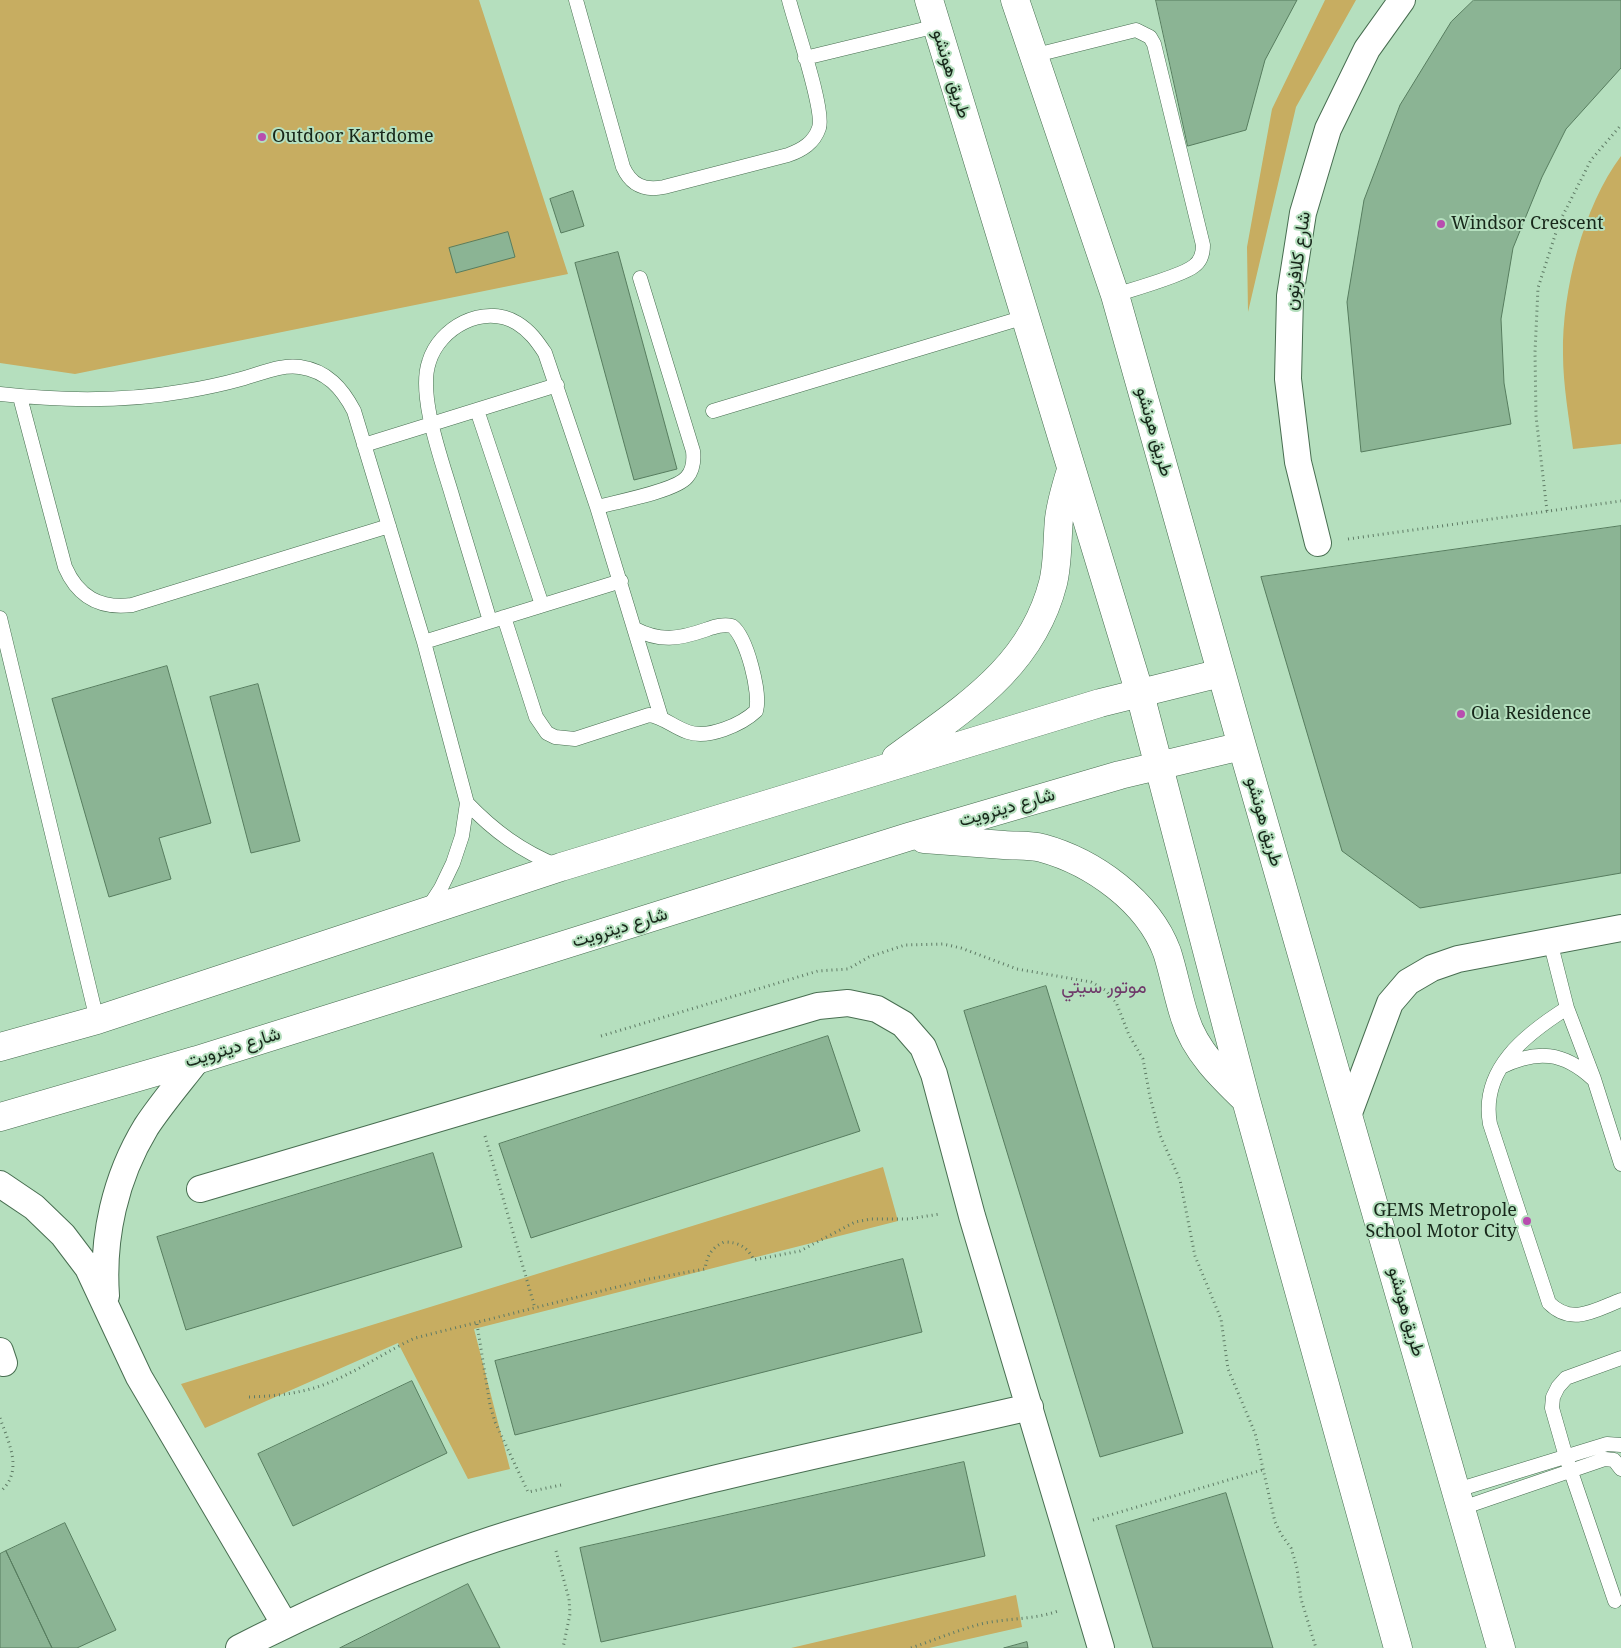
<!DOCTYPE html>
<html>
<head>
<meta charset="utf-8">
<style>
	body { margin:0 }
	canvas { display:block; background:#b5dfbe }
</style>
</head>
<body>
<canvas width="1621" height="1648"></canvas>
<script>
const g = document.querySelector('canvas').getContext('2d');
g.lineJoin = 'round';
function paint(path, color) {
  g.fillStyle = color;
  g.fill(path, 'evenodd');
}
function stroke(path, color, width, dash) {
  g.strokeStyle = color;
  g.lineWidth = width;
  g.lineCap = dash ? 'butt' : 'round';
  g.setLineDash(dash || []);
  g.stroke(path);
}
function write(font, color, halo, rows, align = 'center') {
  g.font = font + ' "Noto Serif",Vazirmatn,serif';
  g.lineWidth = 4;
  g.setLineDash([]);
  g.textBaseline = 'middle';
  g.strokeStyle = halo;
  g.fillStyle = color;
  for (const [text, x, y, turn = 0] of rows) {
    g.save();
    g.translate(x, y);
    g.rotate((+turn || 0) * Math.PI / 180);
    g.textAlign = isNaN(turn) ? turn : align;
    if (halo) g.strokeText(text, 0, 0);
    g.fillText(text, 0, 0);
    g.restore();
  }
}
paint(new Path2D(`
	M 0,0 L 479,0 L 568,274 L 75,374 L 0,363 Z
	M 1325,0 L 1356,0 L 1296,107 L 1248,312 L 1247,247 L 1272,109 Z
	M 1621,156 L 1621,444 L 1573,449 C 1569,418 1563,385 1563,354 C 1562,291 1583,207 1621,156 Z
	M 883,1167 L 898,1221 L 474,1329 L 510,1469 L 468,1479 L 398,1343 L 205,1428 L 181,1384 Z
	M 1016,1595 L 1022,1627 L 929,1648 L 791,1648 Z`), '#c7ad61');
const building = new Path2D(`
	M 1156,0 L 1297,0 L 1265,60 L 1246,130 L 1188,146 Z
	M 1474,0 L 1621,0 L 1621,68 L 1566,129 L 1542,177 L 1513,248 L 1501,319 L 1504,383 L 1511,424 L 1361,452 L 1347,302 L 1364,200 L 1400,105 L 1451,22 Z
	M 573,191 L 584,226 L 561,233 L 550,199 Z
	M 508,232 L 515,257 L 456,273 L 449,248 Z
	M 618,252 L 677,469 L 634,480 L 575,263 Z
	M 1621,526 L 1621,873 L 1420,908 L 1342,851 L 1261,577 Z
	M 167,666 L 211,823 L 159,838 L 171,879 L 109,897 L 52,699 Z
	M 258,684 L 300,841 L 251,853 L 210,697 Z
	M 1046,986 L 1183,1433 L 1100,1457 L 964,1011 Z
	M 828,1036 L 860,1131 L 531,1238 L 499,1144 Z
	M 433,1153 L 462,1247 L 186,1330 L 157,1237 Z
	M 903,1259 L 922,1332 L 515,1435 L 495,1361 Z
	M 412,1381 L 447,1453 L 293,1526 L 258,1454 Z
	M 964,1462 L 985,1556 L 601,1642 L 580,1548 Z
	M 1226,1493 L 1273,1648 L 1153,1648 L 1116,1526 Z
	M 65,1523 L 116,1630 L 77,1648 L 52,1648 L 6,1551 Z
	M 6,1551 L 52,1648 L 0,1648 L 0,1554 Z
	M 468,1584 L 500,1648 L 340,1648 Z
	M 1027,1642 L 1028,1648 L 1004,1648 Z`);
paint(building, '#8bb494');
stroke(building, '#577d5f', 1);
const lane = new Path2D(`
	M 576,0 L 623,167 C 631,185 644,191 664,187 L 788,155 C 802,150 814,143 819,128 C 825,110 795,24 789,0
	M 1032,56 L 1136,30 L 1150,37 L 1154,44 L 1203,245 C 1203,253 1201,261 1194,266 C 1184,275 1131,290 1115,295
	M 805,58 L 937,26
	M 0,394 C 62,401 124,402 186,391 C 204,388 223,384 241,379 C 260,374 281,364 300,367 C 327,371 342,388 354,411 L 424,642 L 467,803 L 462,836 L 453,863 L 441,888 L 428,908
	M 20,397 L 65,567 C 78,597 100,609 132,605 L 389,526
	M 477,410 L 542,605
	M 713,411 L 1025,317
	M 364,445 L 557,385
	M 597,507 C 616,502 676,491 687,477 C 693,470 694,460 693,451 L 640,278
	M 504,617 L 536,717 L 547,733 L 555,737 L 575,739 L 649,715 C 664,717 673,727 688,732 C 708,739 741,725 756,711 C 761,694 747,637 732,626 C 722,624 714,627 705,630 C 679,639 660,642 635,629
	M 0,618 L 97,1020
	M 490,621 C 478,582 466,542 454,502 C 444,466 417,397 429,362 C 439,328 483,303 517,323 C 530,331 537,341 545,353 L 597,507 L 661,717
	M 424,642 L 621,581
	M 467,803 C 494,831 521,851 558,866
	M 1550,941 L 1567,1008
	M 1501,1067 C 1537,1049 1564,1052 1593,1079
	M 1621,1164 L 1594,1079 L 1567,1008 C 1526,1034 1480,1069 1490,1124 L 1549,1303 C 1572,1326 1595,1310 1621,1300
	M 1457,1490 L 1607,1444 L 1621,1445
	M 1462,1508 L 1605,1459 L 1614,1460 L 1621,1469
	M 1615,1601 L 1566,1457 L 1552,1408 L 1553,1397 L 1558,1387 L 1566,1378 L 1621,1358`);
const street = new Path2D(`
	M 1318,543 L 1298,462 L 1288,379 L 1290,296 L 1303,213 L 1328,129 L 1367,49 L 1402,0
	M 1349,1113 L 1390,1003 L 1408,982 L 1432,968 L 1458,959 L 1621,928
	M 0,1184 L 34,1207 L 63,1235 L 88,1268 L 139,1377 L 285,1625
	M 200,1189 L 818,1006 L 848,1003 L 877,1009 L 903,1024 L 923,1047 L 934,1074 L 972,1216 L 1101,1648
	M 106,1296 C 102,1237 115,1178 146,1127 C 161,1104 180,1082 197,1060
	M 0,1351 L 4,1363
	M 239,1648 C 330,1602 425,1559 523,1530 C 689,1480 861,1446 1030,1407`);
const secondary = new Path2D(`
	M 929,0 L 1140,694 L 1246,1100 L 1398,1648
	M 1015,0 L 1115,295 L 1242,746 L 1501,1648
	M 896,758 C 962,709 1031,669 1053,583 C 1058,563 1057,540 1059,519 C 1061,502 1066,486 1071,470
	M 924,839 C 951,841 978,843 1004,845 C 1016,846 1030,845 1042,848 C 1093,862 1148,901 1167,952 C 1174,974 1178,997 1185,1018 C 1195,1051 1222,1077 1246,1100
	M 0,1047 L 97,1020 L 561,867 L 1100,703 L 1221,673
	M 0,1117 L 197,1060 L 908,837 L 1120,775 L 1242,746`);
stroke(lane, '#486e51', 15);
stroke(street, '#486e51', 28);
stroke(secondary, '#486e51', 29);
stroke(new Path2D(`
	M 1547,511 L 1536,416 L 1535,352 L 1538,288 L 1559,223 L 1591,160 L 1621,125
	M 1348,539 L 1621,501
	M 601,1036 L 818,971 L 848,969 L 869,957 L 905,945 L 943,944 L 961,948 L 1017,969 L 1091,982 L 1105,990 L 1116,1002 L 1129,1035 L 1143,1059 L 1150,1097 L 1160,1135 L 1180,1180 L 1195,1256 L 1221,1319 L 1228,1369 L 1255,1433 L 1275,1522 L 1281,1534 L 1291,1548 L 1297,1568 L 1301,1599 L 1316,1648
	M 485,1136 L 535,1308
	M 477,1324 L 490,1405 L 495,1422 L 528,1492 L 561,1485
	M 249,1397 C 278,1396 306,1393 333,1381 C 361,1369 387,1351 415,1338 L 649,1279 L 705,1269 C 707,1256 711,1248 724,1242 C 739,1242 747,1247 754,1260 L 800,1251 L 855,1222 L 871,1219 L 908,1219 L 940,1214
	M 0,1418 C 9,1444 24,1471 0,1492
	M 1093,1520 L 1262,1470
	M 556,1551 L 569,1599 L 570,1614 L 563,1648
	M 911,1648 C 934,1640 958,1630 981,1624 C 1006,1618 1033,1620 1058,1611`), '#5f7b65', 3, [1, 4]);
stroke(lane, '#fff', 14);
stroke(street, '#fff', 26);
stroke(secondary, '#fff', 28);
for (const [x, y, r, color] of [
	[262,137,5,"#b84daf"],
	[1441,224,5,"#b84daf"],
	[1461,714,5,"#b84daf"],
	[1527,1221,5,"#b84daf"]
]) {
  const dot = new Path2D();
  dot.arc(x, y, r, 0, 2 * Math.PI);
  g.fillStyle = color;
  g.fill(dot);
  stroke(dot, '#b5dfbe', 2);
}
write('18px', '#17271a', '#b5dfbe', [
	["طريق هونشو",951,74,73],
	["شارع كلافرتون",1298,261,-82],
	["طريق هونشو",1154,432,74],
	["شارع ديترويت",1007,808,-16],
	["طريق هونشو",1264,822,74],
	["شارع ديترويت",620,928,-17],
	["شارع ديترويت",233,1048,-17],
	["طريق هونشو",1406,1312,74]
]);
write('18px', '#17271a', '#b5dfbe', [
	["Outdoor Kartdome",272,137],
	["Windsor Crescent",1451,224],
	["Oia Residence",1471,714],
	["GEMS Metropole",1517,1211,"right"],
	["School Motor City",1517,1232,"right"]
], 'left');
write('19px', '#6f3a6a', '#b5dfbe', [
	["موتور سيتي",1104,988]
]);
</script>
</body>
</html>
